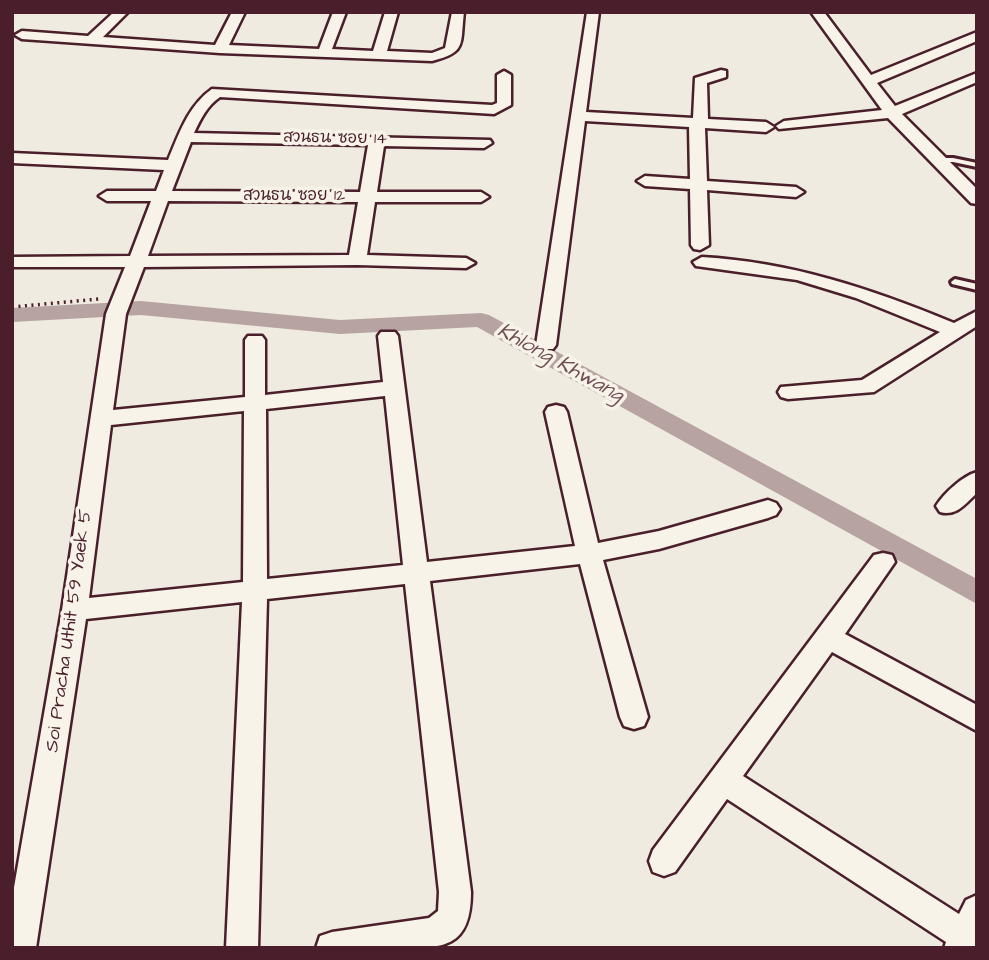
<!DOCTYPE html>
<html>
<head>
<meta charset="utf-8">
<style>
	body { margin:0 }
	#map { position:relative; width:989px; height:960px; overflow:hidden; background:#f0ebe0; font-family:"Architects Daughter",sans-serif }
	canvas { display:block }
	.frame { position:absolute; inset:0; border:14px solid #4a1f2b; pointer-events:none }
</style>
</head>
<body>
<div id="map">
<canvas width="989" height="960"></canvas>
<div class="frame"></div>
</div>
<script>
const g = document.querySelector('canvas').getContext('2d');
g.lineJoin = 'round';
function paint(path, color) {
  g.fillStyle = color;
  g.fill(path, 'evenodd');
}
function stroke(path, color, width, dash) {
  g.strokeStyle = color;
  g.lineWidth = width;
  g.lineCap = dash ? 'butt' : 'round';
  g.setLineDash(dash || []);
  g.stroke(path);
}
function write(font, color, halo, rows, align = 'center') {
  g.font = font + ' "Architects Daughter","Playpen Sans Thai",sans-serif';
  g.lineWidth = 7;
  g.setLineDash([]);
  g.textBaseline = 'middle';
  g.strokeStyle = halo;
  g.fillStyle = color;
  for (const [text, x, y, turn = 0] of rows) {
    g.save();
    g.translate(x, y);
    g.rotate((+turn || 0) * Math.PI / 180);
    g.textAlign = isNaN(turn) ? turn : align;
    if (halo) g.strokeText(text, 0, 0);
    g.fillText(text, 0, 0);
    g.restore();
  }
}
paint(new Path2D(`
	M 141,301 L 340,320 L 481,313 L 489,315 L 977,579 L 977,604 L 477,327 L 340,334 L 141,315 L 12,322 L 12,308 Z`), '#b7a4a2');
const service = new Path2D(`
	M 936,158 L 953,158 L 977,163 L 977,167 L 953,162 L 939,162 L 935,160 Z
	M 955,279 L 977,284 L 977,290 L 952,284 L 951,282 Z`);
const minor = new Path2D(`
	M 114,12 L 128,12 L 103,37 L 215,45 L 232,12 L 245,12 L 229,45 L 319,49 L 333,12 L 346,12 L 332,49 L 373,51 L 385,12 L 398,12 L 387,51 L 432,53 L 445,48 L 452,12 L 464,12 C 460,45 467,52 432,61 L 220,53 L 22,39 L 15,35 L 22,31 L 88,36 Z
	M 587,12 L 599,12 L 586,112 L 693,118 L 695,78 L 721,70 L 726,71 L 726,77 L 707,83 L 708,119 L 766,122 L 774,127 L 766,132 L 705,128 L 707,181 L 796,187 L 804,192 L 796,197 L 707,190 L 709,245 L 700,250 L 694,249 L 691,245 L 690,189 L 645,186 L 637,181 L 645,176 L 690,179 L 689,127 L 585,121 L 556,345 L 553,349 L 539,349 L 536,345 Z
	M 811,12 L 824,12 L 871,75 L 977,32 L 977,41 L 877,83 L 895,106 L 977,73 L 977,82 L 902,114 L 977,189 L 977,204 L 971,203 L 888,118 L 779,129 L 776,126 L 784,121 L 882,110 Z
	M 504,71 L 511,75 L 511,105 L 494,114 L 220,97 C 207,106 201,118 194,133 L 490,140 L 492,143 L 484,148 L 384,146 L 377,192 L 481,192 L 489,197 L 481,202 L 375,202 L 367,255 L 466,258 L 475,263 L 466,268 L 357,265 L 144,267 L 126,314 L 113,410 L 245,397 L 245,340 L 248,336 L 262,336 L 265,340 L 265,395 L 383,382 L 378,336 L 381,332 L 395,332 L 398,336 L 427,562 L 575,546 L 545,412 L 548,407 L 556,405 L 564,407 L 567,412 L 598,543 L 659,531 L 768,500 L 776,503 L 780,509 L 776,515 L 768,518 L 659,549 L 603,560 L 648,717 L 644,726 L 634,729 L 624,726 L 620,717 L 580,564 L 430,581 L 471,892 C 471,951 440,948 393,948 C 367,948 342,948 316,948 L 320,936 L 332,932 L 429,918 L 438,911 L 439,892 L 405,584 L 267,599 L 258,948 L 226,948 L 242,602 L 86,619 L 36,948 L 12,948 L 12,899 L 62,610 L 106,314 L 125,267 L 12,267 L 12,257 L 130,256 L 151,201 L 107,201 L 99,196 L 107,191 L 156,191 L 164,170 L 12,163 L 12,153 L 168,160 C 179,134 188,106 212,89 L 492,105 L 497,103 L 497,75 ZM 191,142 L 368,145 L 360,192 L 172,191 ZM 168,201 L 358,202 L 349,255 L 148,256 ZM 385,396 L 403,565 L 267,579 L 266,409 ZM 244,411 L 243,582 L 89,598 L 111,425 Z
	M 702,257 C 791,262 872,289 954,323 L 977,311 L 977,326 L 874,392 L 788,399 L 781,397 L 778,392 L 781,387 L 862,380 L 940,332 L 856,298 L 797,280 L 696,266 L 693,262 Z
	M 977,472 L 977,493 C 965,504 956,517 940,512 L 936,506 C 944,493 963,476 977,472 Z
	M 883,553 L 892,555 L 895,562 L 845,634 L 977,705 L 977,731 L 832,652 L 743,776 L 959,914 L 966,900 L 977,895 L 977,948 L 944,948 L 946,942 L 727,799 L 675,872 L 664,876 L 653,872 L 649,861 L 653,850 L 874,555 Z`);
stroke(service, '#4a1f2b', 6);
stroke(minor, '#4a1f2b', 5);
stroke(new Path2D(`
	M 12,307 L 99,299`), '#4a1f2b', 3.5, [2, 4.5]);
paint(service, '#f7f3e8');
paint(minor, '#f7f3e8');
write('16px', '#4a1f2b', '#f7f3e8', [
	["สวนธน ซอย 14",335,139,1],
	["สวนธน ซอย 12",294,197]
]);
write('19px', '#4a1f2b', '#f7f3e8', [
	["Soi Pracha Uthit 59 Yaek 5",70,631,-82]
]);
write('italic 21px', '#704e55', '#f7f3e8', [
	["Khlong Khwang",560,364,29]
]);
</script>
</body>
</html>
